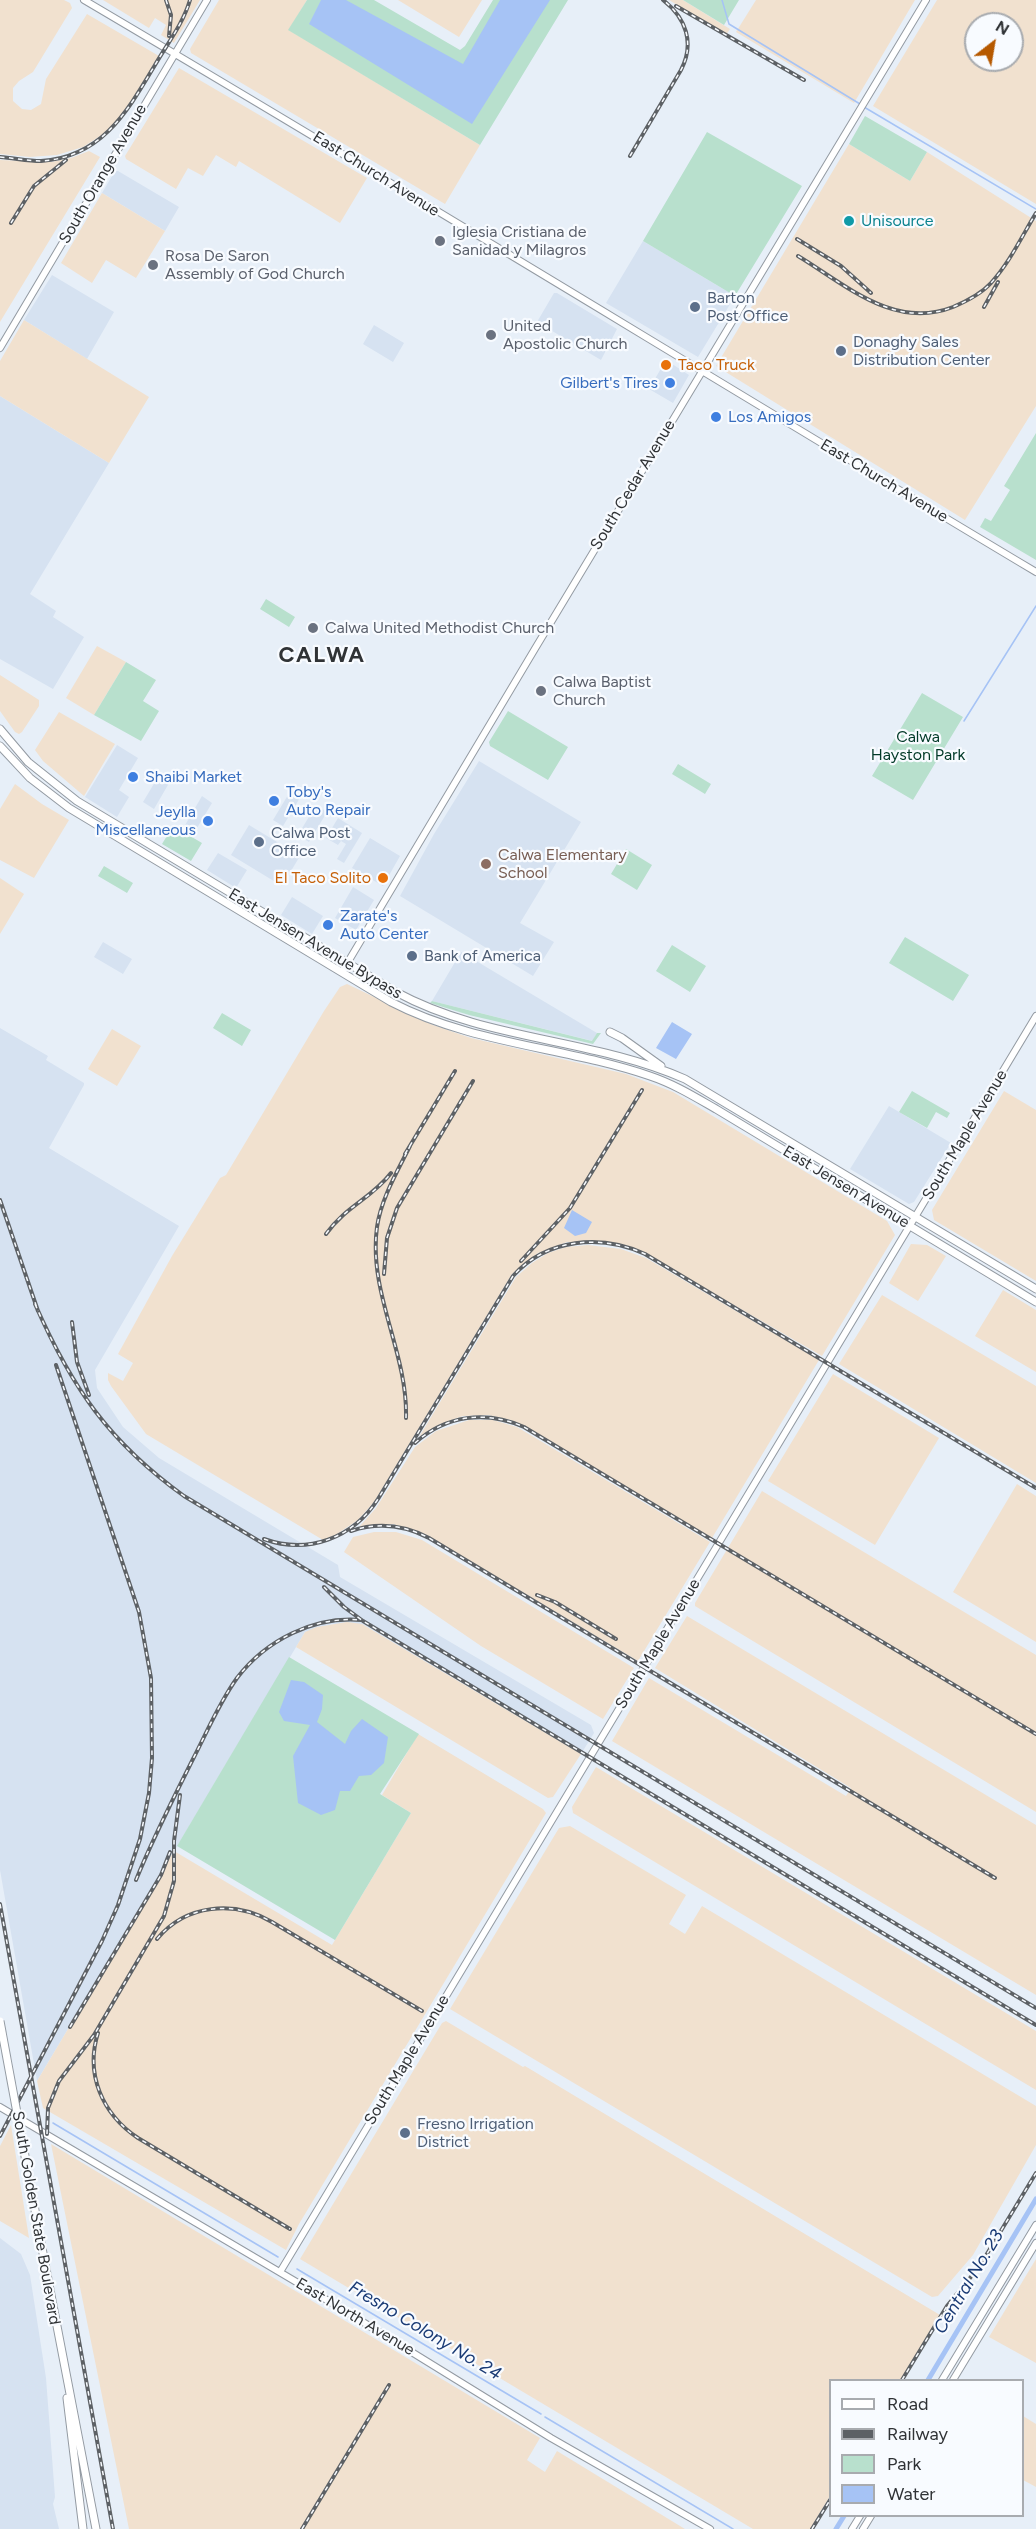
<!DOCTYPE html>
<html>
<head>
<meta charset="utf-8">
<style>
	body { margin:0 }
	#map { position:relative; width:1036px; height:2529px; overflow:hidden; background:#e7eff8; font-family:Figtree,sans-serif }
	canvas { display:block }
	.legend { position:absolute; left:829px; top:2379px; width:195px; height:138px; box-sizing:border-box; background:#f8fbff; border:2px solid #a8abaf; margin:0; padding:8px 10px; list-style:none; font-size:18px; color:#303336 }
	.legend li { display:flex; align-items:center; gap:12px; height:30px }
	.legend b { width:30px; border:2px solid #a8abaf }
	.north { position:absolute; left:964px; top:12px; width:60px; height:60px; box-sizing:border-box; background:#f8fbff; border:2px solid #a8abaf; border-radius:50%; rotate:31deg; font-size:16px; font-weight:700; line-height:24px; text-align:center; color:#303336 }
	.north::after { content:''; display:block; margin:auto; width:21px; height:27px; background:#b65900; clip-path:polygon(50% 0,100% 100%,50% 72%,0 100%) }
</style>
</head>
<body>
<div id="map">
<canvas width="1036" height="2529"></canvas>
<ul class="legend">
<li><b style="height:8px;background:#fff"></b>Road</li>
<li><b style="height:8px;background:#5d6165"></b>Railway</li>
<li><b style="height:16px;background:#b8e0cd"></b>Park</li>
<li><b style="height:16px;background:#a6c3f5"></b>Water</li>
</ul>
<div class="north">N</div>
</div>
<script>
const g = document.querySelector('canvas').getContext('2d');
g.lineJoin = 'round';
function paint(path, color) {
  g.fillStyle = color;
  g.fill(path, 'evenodd');
}
function stroke(path, color, width, dash) {
  g.strokeStyle = color;
  g.lineWidth = width;
  g.lineCap = dash ? 'butt' : 'round';
  g.setLineDash(dash || []);
  g.stroke(path);
}
function write(font, color, halo, rows, align = 'center') {
  g.font = font + ' Figtree,sans-serif';
  g.lineWidth = 4.5;
  g.setLineDash([]);
  g.textBaseline = 'middle';
  g.strokeStyle = halo;
  g.fillStyle = color;
  for (const [text, x, y, turn = 0] of rows) {
    g.save();
    g.translate(x, y);
    g.rotate((+turn || 0) * Math.PI / 180);
    g.textAlign = isNaN(turn) ? turn : align;
    if (halo) g.strokeText(text, 0, 0);
    g.fillText(text, 0, 0);
    g.restore();
  }
}
paint(new Path2D(`
	M 115,171 L 118,171 L 179,207 L 165,231 L 102,193 Z
	M 643,241 L 735,296 L 698,357 L 606,303 Z
	M 52,275 L 114,312 L 87,359 L 24,320 Z
	M 554,293 L 557,293 L 617,329 L 601,360 L 537,322 Z
	M 374,325 L 404,343 L 393,362 L 363,344 Z
	M 666,360 L 689,375 L 673,403 L 649,389 Z
	M 0,396 L 109,463 L 30,594 L 56,611 L 53,617 L 84,637 L 53,689 L 0,659 Z
	M 117,745 L 138,758 L 119,790 L 129,797 L 117,817 L 85,797 Z
	M 479,761 L 581,822 L 520,923 L 554,942 L 533,976 L 400,896 L 434,834 Z
	M 161,772 L 172,778 L 154,809 L 143,802 Z
	M 291,790 L 301,796 L 283,826 L 273,820 Z
	M 202,796 L 212,803 L 194,833 L 184,827 Z
	M 316,805 L 327,812 L 309,842 L 298,835 Z
	M 338,818 L 362,833 L 344,863 L 337,859 L 346,844 L 341,841 L 338,845 L 326,838 Z
	M 249,825 L 300,856 L 282,886 L 231,855 Z
	M 370,838 L 400,856 L 383,886 L 352,868 Z
	M 218,853 L 247,870 L 236,888 L 207,870 Z
	M 353,887 L 374,900 L 356,930 L 335,918 Z
	M 292,897 L 323,916 L 312,934 L 281,915 Z
	M 103,942 L 132,959 L 123,974 L 94,957 Z
	M 461,952 L 597,1033 L 593,1041 L 432,1001 Z
	M 0,1028 L 48,1056 L 46,1060 L 84,1083 L 84,1085 L 49,1148 L 179,1226 L 95,1370 L 97,1388 L 123,1427 L 159,1458 L 338,1565 L 340,1577 L 591,1725 L 594,1733 L 581,1754 L 362,1624 L 332,1624 L 305,1632 L 37,2081 L 0,1870 Z
	M 889,1106 L 951,1143 L 914,1202 L 909,1204 L 850,1169 Z
	M 0,2238 L 21,2254 L 30,2275 L 46,2378 L 55,2497 L 53,2504 L 59,2529 L 0,2529 Z`), '#d6e2f1');
paint(new Path2D(`
	M 0,0 L 64,0 L 70,3 L 72,8 L 33,72 L 19,81 L 13,88 L 13,101 L 22,109 L 31,110 L 41,104 L 46,79 L 87,14 L 159,56 L 123,114 L 105,133 L 83,147 L 57,155 L 30,157 L 0,154 Z
	M 103,0 L 200,0 L 174,43 L 161,35 L 166,25 L 155,18 L 149,28 Z
	M 219,0 L 307,0 L 289,30 L 480,145 L 445,204 L 191,53 L 190,49 Z
	M 398,0 L 482,0 L 459,37 Z
	M 669,0 L 683,0 L 730,29 L 726,35 Z
	M 756,0 L 915,0 L 854,103 L 736,32 Z
	M 937,0 L 1036,0 L 1036,204 L 873,106 ZM 976,24 L 1012,24 L 1012,60 L 976,60 Z
	M 179,68 L 367,178 L 340,223 L 239,161 L 236,167 L 216,155 L 203,176 L 188,168 L 176,189 L 126,159 L 125,156 Z
	M 849,144 L 910,181 L 927,152 L 1036,221 L 1036,406 L 965,520 L 716,366 Z
	M 89,151 L 100,157 L 0,322 L 0,160 L 51,162 L 71,158 Z
	M 102,193 L 165,231 L 136,278 L 106,260 L 92,283 L 61,263 Z
	M 24,320 L 149,397 L 109,463 L 0,396 L 0,361 Z
	M 97,646 L 126,662 L 94,715 L 66,698 Z
	M 0,675 L 39,700 L 39,706 L 22,732 L 19,734 L 15,732 L 0,711 Z
	M 59,712 L 115,744 L 84,796 L 43,761 L 35,750 Z
	M 15,784 L 42,804 L 69,820 L 34,878 L 0,860 L 0,809 Z
	M 0,878 L 24,894 L 0,934 Z
	M 347,984 L 433,1025 L 471,1038 L 626,1074 L 673,1092 L 887,1221 L 895,1235 L 822,1356 L 637,1249 L 611,1242 L 567,1242 L 538,1253 L 512,1274 L 374,1502 L 358,1520 L 337,1534 L 323,1540 L 146,1434 L 111,1386 L 108,1380 L 108,1373 L 123,1381 L 133,1363 L 118,1354 L 172,1256 L 220,1178 L 226,1175 L 324,1011 L 340,987 Z
	M 112,1029 L 141,1046 L 117,1086 L 88,1069 Z
	M 1004,1091 L 1036,1110 L 1036,1281 L 934,1220 L 932,1210 Z
	M 911,1244 L 927,1245 L 946,1256 L 918,1301 L 889,1283 Z
	M 588,1245 L 621,1249 L 646,1258 L 819,1360 L 712,1538 L 528,1428 L 511,1420 L 488,1415 L 463,1416 L 440,1424 L 419,1437 L 516,1277 L 532,1263 L 548,1253 L 566,1247 Z
	M 1003,1290 L 1036,1310 L 1036,1372 L 975,1336 Z
	M 882,1295 L 1036,1386 L 1036,1483 L 839,1364 Z
	M 833,1374 L 939,1438 L 875,1545 L 768,1481 Z
	M 469,1420 L 493,1420 L 517,1427 L 710,1542 L 638,1661 L 425,1534 L 393,1524 L 359,1527 L 376,1508 L 415,1447 L 436,1431 Z
	M 1017,1484 L 1036,1496 L 1036,1642 L 953,1592 Z
	M 762,1491 L 1036,1655 L 1036,1812 L 695,1606 L 695,1603 Z
	M 374,1532 L 396,1532 L 422,1540 L 634,1668 L 603,1719 L 481,1646 L 344,1552 L 353,1537 Z
	M 687,1616 L 1036,1825 L 1036,1995 L 612,1741 L 649,1678 L 846,1796 L 851,1788 L 655,1668 Z
	M 347,1622 L 362,1624 L 581,1754 L 553,1797 L 548,1798 L 296,1647 L 305,1632 L 317,1627 Z
	M 418,1734 L 543,1809 L 546,1813 L 299,2224 L 286,2250 L 43,2108 L 37,2081 L 174,1851 L 332,1945 L 411,1813 L 382,1795 Z
	M 596,1767 L 1036,2031 L 1036,2090 L 573,1813 L 572,1807 Z
	M 570,1826 L 686,1895 L 669,1924 L 685,1934 L 702,1906 L 1036,2106 L 1036,2145 L 973,2255 L 938,2296 L 932,2297 L 450,2009 L 559,1828 Z
	M 446,2021 L 523,2067 L 525,2066 L 940,2315 L 901,2380 L 830,2380 L 830,2496 L 810,2529 L 753,2529 L 300,2259 L 442,2023 Z
	M 11,2125 L 29,2238 L 0,2221 L 0,2146 Z
	M 51,2144 L 540,2438 L 527,2460 L 545,2472 L 557,2451 L 685,2529 L 129,2529 Z
	M 1036,2259 L 1036,2363 L 989,2337 Z
	M 1023,2416 L 1036,2424 L 1036,2487 L 1023,2480 Z`), '#f1e1cf');
paint(new Path2D(`
	M 307,0 L 374,0 L 460,50 L 465,46 L 493,0 L 568,0 L 480,145 L 288,30 Z
	M 683,0 L 739,0 L 724,25 Z
	M 865,116 L 927,152 L 910,181 L 849,144 Z
	M 707,132 L 802,186 L 735,296 L 643,241 Z
	M 1036,433 L 1036,560 L 980,527 L 985,518 L 991,521 L 1010,490 L 1004,486 Z
	M 266,599 L 295,617 L 289,627 L 260,609 Z
	M 126,662 L 156,680 L 143,701 L 159,711 L 141,741 L 94,715 Z
	M 922,693 L 963,717 L 913,800 L 872,776 Z
	M 508,711 L 568,747 L 548,780 L 490,746 L 489,742 Z
	M 678,764 L 711,784 L 705,794 L 672,774 Z
	M 173,826 L 202,843 L 191,861 L 162,844 Z
	M 626,849 L 652,865 L 637,890 L 611,874 Z
	M 104,866 L 133,883 L 127,893 L 98,876 Z
	M 905,937 L 969,975 L 953,1001 L 889,963 Z
	M 672,945 L 706,966 L 690,992 L 656,971 Z
	M 432,1001 L 592,1041 L 597,1033 L 601,1033 L 593,1044 L 469,1015 L 430,1003 Z
	M 222,1013 L 251,1030 L 242,1046 L 213,1028 Z
	M 912,1091 L 950,1113 L 947,1118 L 936,1112 L 927,1128 L 899,1112 Z
	M 289,1657 L 419,1734 L 380,1794 L 411,1813 L 335,1940 L 177,1846 Z`), '#b8e0cd');
paint(new Path2D(`
	M 321,0 L 346,0 L 463,64 L 500,0 L 550,0 L 472,124 L 309,24 Z
	M 672,1022 L 692,1034 L 676,1059 L 656,1048 Z
	M 572,1210 L 592,1222 L 586,1233 L 575,1236 L 564,1228 Z
	M 291,1680 L 304,1682 L 323,1695 L 322,1709 L 317,1722 L 345,1744 L 351,1731 L 362,1719 L 388,1737 L 384,1763 L 371,1775 L 359,1776 L 350,1791 L 340,1791 L 335,1810 L 321,1815 L 298,1803 L 293,1756 L 310,1725 L 284,1721 L 279,1712 Z`), '#a6c3f5');
stroke(new Path2D(`
	M 722,0 L 729,24 L 860,104
	M 864,107 L 1036,209
	M 964,721 L 1036,606
	M 53,2123 L 278,2257
	M 297,2269 L 541,2414
	M 545,2417 L 733,2529`), '#a6c3f5', 1.5);
stroke(new Path2D(`
	M 928,2380 L 1036,2199
	M 836,2529 L 844,2516`), '#a6c3f5', 5);
const secondary = new Path2D(`
	M 84,0 C 403,188 718,382 1036,572
	M 0,348 L 207,0
	M 342,972 C 535,647 730,324 926,0
	M 0,2107 L 337,2306 L 551,2438 L 710,2529
	M 280,2272 L 1036,1016
	M 942,2380 L 1036,2225
	M 953,2380 L 1036,2243
	M 852,2529 L 860,2516
	M 863,2529 L 871,2516`);
const primary = new Path2D(`
	M 0,729 L 28,762 L 77,801 L 396,992 C 486,1041 593,1038 685,1079 L 1036,1289
	M 0,746 L 30,778 L 69,808 L 391,1002 C 472,1044 565,1047 650,1076 C 674,1084 695,1097 716,1109 L 1036,1302
	M 610,1032 L 622,1038 L 661,1066
	M 42,2248 L 96,2529
	M 67,2398 L 83,2529`);
stroke(secondary, '#939aa2', 8);
stroke(primary, '#939aa2', 9);
stroke(secondary, '#fff', 6);
stroke(primary, '#fff', 7);
const rail = new Path2D(`
	M 166,0 L 171,15 L 169,36
	M 676,6 L 804,80
	M 630,156 L 681,70 C 695,43 686,18 663,0
	M 0,157 C 14,158 28,161 41,161 C 102,157 127,112 155,65 C 167,44 183,24 190,0
	M 11,223 L 34,186 L 66,160
	M 797,239 L 841,266 L 871,293
	M 798,256 C 846,285 894,330 953,307 C 967,301 981,294 991,283 C 1010,262 1022,236 1036,213
	M 984,307 L 998,282
	M 405,1154 L 455,1071
	M 0,1200 L 38,1311
	M 326,1234 C 346,1206 372,1198 391,1173
	M 521,1261 L 570,1208 L 642,1090
	M 384,1274 L 387,1238 L 397,1208 L 473,1081
	M 35,1304 C 72,1388 109,1442 184,1496 L 1036,2008
	M 72,1322 L 77,1362 L 89,1395
	M 406,1418 C 408,1353 368,1293 377,1227 C 381,1199 397,1172 410,1146
	M 415,1443 C 446,1415 486,1410 524,1427 L 1036,1734
	M 351,1531 C 378,1522 404,1525 429,1538 L 995,1878
	M 264,1539 C 308,1555 353,1538 378,1499 L 513,1276 C 547,1238 601,1234 645,1254 L 1036,1488
	M 324,1587 L 344,1607 L 363,1621 L 1036,2025
	M 537,1595 L 555,1602 L 616,1639
	M 136,1880 C 153,1838 173,1799 193,1759 C 207,1732 219,1703 237,1678 C 266,1640 314,1616 361,1620
	M 0,1904 L 113,2529
	M 157,1939 C 186,1904 234,1900 272,1922 L 422,2011
	M 70,2027 L 161,1875 L 170,1852
	M 98,2033 C 85,2074 102,2114 138,2138 L 290,2229
	M 47,2134 L 48,2108 L 59,2081 L 94,2035 L 164,1916 L 174,1881 L 174,1841 L 180,1795
	M 0,2136 L 102,1941 L 118,1905 L 140,1839 L 149,1793 L 152,1758 L 151,1678 L 139,1612 L 56,1365
	M 902,2380 L 947,2306 L 979,2267 L 1036,2173
	M 302,2529 L 389,2385
	M 812,2529 L 830,2500`);
stroke(rail, '#5d6165', 4);
stroke(rail, '#f8fbff', 1.5, [4.5]);
const primaryBridge = new Path2D(`
	M 0,2021 L 42,2248`);
stroke(primaryBridge, '#939aa2', 9, []);
stroke(primaryBridge, '#fff', 7);
for (const [x, y, r, color] of [
	[849,221,6,"#0f9aa8"],
	[440,241,6,"#6b7280"],
	[153,265,6,"#6b7280"],
	[695,307,6,"#5c6f8a"],
	[491,335,6,"#6b7280"],
	[841,351,6,"#5c6f8a"],
	[666,365,6,"#e8710a"],
	[670,383,6,"#3f7fe0"],
	[716,417,6,"#3f7fe0"],
	[313,628,6,"#6b7280"],
	[541,691,6,"#6b7280"],
	[133,777,6,"#3f7fe0"],
	[274,801,6,"#3f7fe0"],
	[208,821,6,"#3f7fe0"],
	[259,842,6,"#5c6f8a"],
	[486,864,6,"#8d6e63"],
	[383,878,6,"#e8710a"],
	[328,925,6,"#3f7fe0"],
	[412,956,6,"#5c6f8a"],
	[405,2133,6,"#5c6f8a"]
]) {
  const dot = new Path2D();
  dot.arc(x, y, r, 0, 2 * Math.PI);
  g.fillStyle = color;
  g.fill(dot);
  stroke(dot, '#f8fbff', 2);
}
write('16px', '#303336', '#f8fbff', [
	["South Orange Avenue",103,174,-60],
	["East Church Avenue",376,174,32],
	["East Church Avenue",884,481,31],
	["South Cedar Avenue",633,485,-59],
	["East Jensen Avenue Bypass",315,944,31],
	["South Maple Avenue",965,1135,-59],
	["East Jensen Avenue",846,1187,31],
	["South Maple Avenue",658,1644,-59],
	["South Maple Avenue",407,2060,-59],
	["South Golden State Boulevard",36,2218,80],
	["East North Avenue",355,2317,31]
]);
write('16px', '#0d838f', '#f8fbff', [
	["Unisource",861,221]
], 'left');
write('16px', '#5b616d', '#f8fbff', [
	["Iglesia Cristiana de",452,232],
	["Sanidad y Milagros",452,250],
	["Rosa De Saron",165,256],
	["Assembly of God Church",165,274],
	["United",503,326],
	["Apostolic Church",503,344],
	["Calwa United Methodist Church",325,628],
	["Calwa Baptist",553,682],
	["Church",553,700]
], 'left');
write('16px', '#4e5e75', '#f8fbff', [
	["Barton",707,298],
	["Post Office",707,316],
	["Donaghy Sales",853,342],
	["Distribution Center",853,360],
	["Calwa Post",271,833],
	["Office",271,851],
	["Bank of America",424,956],
	["Fresno Irrigation",417,2124],
	["District",417,2142]
], 'left');
write('16px', '#c56008', '#f8fbff', [
	["Taco Truck",678,365],
	["El Taco Solito",371,878,"right"]
], 'left');
write('16px', '#366cbe', '#f8fbff', [
	["Gilbert's Tires",658,383,"right"],
	["Los Amigos",728,417],
	["Shaibi Market",145,777],
	["Toby's",286,792],
	["Auto Repair",286,810],
	["Jeylla",196,812,"right"],
	["Miscellaneous",196,830,"right"],
	["Zarate's",340,916],
	["Auto Center",340,934]
], 'left');
write('16px', '#023a28', '#f8fbff', [
	["Calwa",918,737],
	["Hayston Park",918,755]
]);
write('16px', '#785e54', '#f8fbff', [
	["Calwa Elementary",498,855],
	["School",498,873]
], 'left');
write('italic 18px', '#1a3b75', '#f8fbff', [
	["Central No. 23",969,2282,-59],
	["Fresno Colony No. 24",425,2331,31]
]);
g.letterSpacing = '1.5px';
write('bold 22px', '#303336', '#f8fbff', [
	["CALWA",322,656]
]);
g.letterSpacing = '0px';
</script>
</body>
</html>
